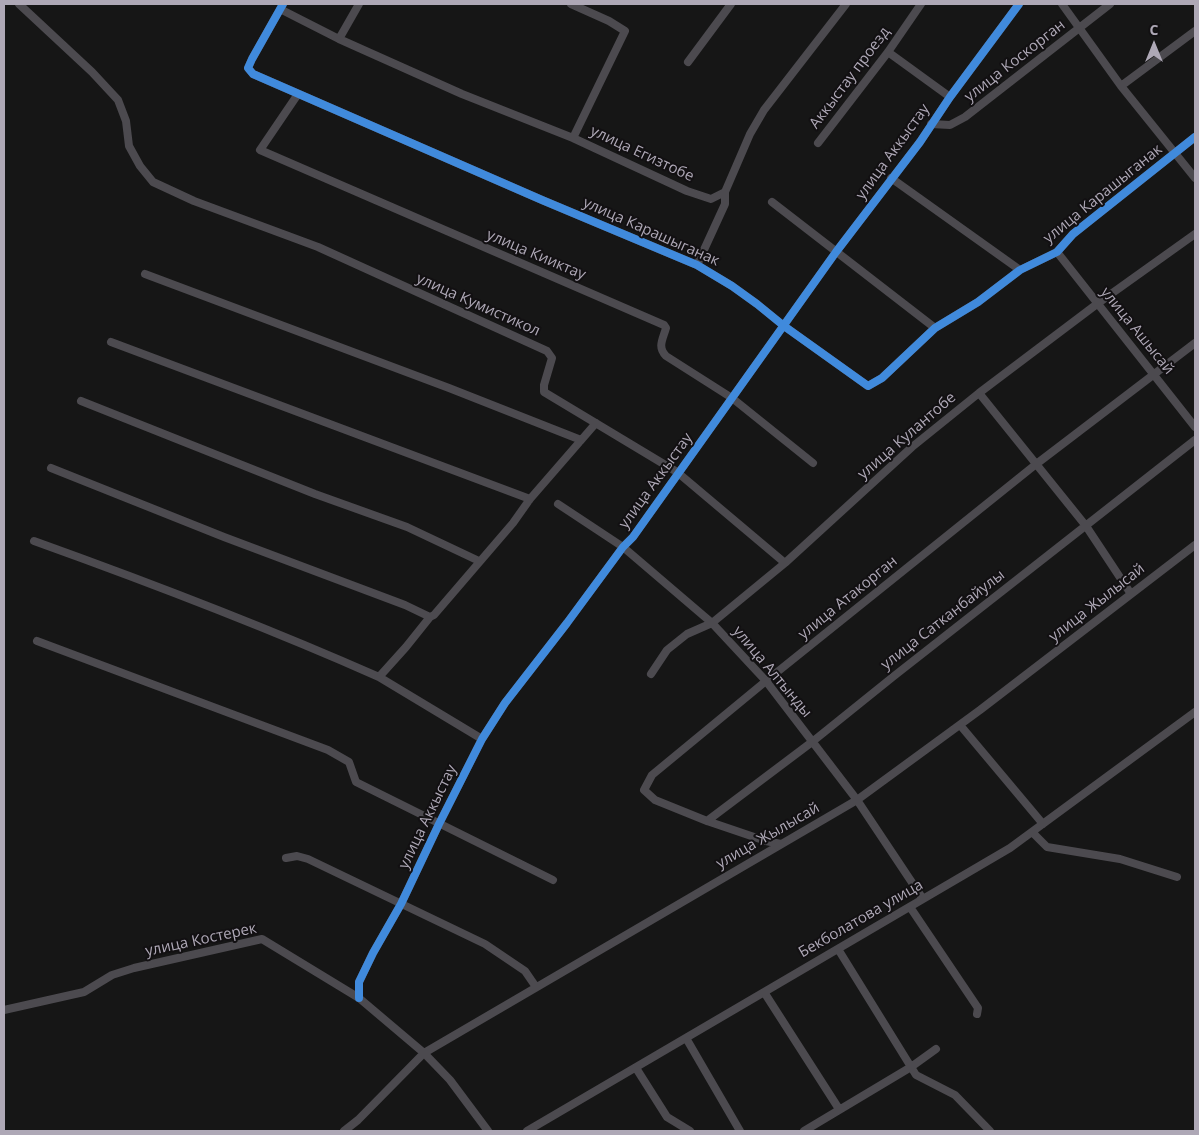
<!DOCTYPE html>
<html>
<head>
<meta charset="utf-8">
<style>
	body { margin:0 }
	#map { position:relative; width:1199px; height:1135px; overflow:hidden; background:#161616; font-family:"Open Sans",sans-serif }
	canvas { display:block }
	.frame { position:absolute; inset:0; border:5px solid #aea8b6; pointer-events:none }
	.north { position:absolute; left:1129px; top:20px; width:50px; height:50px; -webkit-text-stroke:4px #121012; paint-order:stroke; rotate:0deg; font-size:14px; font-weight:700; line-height:20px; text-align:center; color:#aea8b6 }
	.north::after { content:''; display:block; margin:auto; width:18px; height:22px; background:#aea8b6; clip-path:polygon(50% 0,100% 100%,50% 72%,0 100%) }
</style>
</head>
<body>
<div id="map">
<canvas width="1199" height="1135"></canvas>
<div class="frame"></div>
<div class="north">С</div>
</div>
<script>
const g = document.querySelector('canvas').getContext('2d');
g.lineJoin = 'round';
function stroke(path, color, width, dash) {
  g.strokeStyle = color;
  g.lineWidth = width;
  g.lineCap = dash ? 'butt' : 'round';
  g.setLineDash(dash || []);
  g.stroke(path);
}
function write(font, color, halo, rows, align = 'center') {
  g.font = font + ' "Open Sans",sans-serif';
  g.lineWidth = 4;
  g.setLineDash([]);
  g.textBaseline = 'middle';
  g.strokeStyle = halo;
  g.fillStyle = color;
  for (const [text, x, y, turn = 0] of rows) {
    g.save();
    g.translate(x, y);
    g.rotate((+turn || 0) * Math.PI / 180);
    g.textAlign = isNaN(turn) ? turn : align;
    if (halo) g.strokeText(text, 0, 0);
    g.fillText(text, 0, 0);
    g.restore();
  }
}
stroke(new Path2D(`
	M 19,4 L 92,72 L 118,100 L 126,121 L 129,146 L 140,166 L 153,182 L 194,201 L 318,247 L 547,351 L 552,358 L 544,385 L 544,392 L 677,472 L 785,563
	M 283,4 L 252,59 L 248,68 L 253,74 L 542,200 L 697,265 L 732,286 L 757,304 L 784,326 L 868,386 L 882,378 L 935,328 L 978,302 L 1020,270 L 1057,252 L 1073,234 L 1195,137
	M 571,4 L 609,21 L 625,31 L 573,138
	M 1062,4 L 1121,86 L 1195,178
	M 280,9 L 339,39 L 359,4
	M 339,39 L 462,94 L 573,138 L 687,191 L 711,199 L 725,192 L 750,134 L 764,110 L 846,4
	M 888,52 L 950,97
	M 688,62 L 731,4
	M 1121,86 L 1195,31
	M 298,94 L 260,150 L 664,325 L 666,328 C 663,339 657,347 666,356 L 732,398 L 813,463
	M 931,124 L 950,125 L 965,117 L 1110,4
	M 818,143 L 888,52 L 921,4
	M 891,178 L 1020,270
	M 772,202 L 935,328
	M 1057,252 L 1195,427
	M 697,265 L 725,204 L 725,192
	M 145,274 L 449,388 L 581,440
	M 111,342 L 530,499
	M 979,393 L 1086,526 L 1131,594
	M 81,401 L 315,494 L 407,527 L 479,561
	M 51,468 L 224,537 L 405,605 L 430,617 L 434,615 L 513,523 L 530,499 L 596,423
	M 558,504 L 623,547 L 712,623 L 766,681 L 857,800 L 923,899
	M 34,541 C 151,583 266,627 379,677 L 406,647 L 430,617
	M 37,641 L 328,750 L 349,762 L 356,782 L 553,880
	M 651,674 L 667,650 L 687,634 L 712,623 L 785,563 L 912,447 L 979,393 L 1097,304 L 1195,234
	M 379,677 L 482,739
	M 960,725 L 1043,824
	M 707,821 L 812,742 L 894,676 L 1195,440
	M 1032,832 L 1047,847 L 1120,859 L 1177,877
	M 781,844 L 766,841 L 707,821 L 655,800 L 644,790 L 652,775 L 766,681 L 1035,465 L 1195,343
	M 286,858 L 297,856 L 308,859 L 485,944 L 525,971 L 536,987
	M 910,907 L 978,1008 L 977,1014
	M 838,949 L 916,1075 L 955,1095 L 990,1131
	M 764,992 L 839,1109
	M 359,998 L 359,982 L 373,953 L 401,904 L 439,824 L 482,739 L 505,703 L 567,623 L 623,547 L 633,537 L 836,252 L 920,142 L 950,97 L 1019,4
	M 4,1010 L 84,992 L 112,975 L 134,968 L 262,939 L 359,998 L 424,1053 L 450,1080 L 488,1131
	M 686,1038 L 740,1131
	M 636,1068 L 667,1117 L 690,1131
	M 344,1131 L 358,1120 L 424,1053 L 857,800 L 980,710 L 1195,545
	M 527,1131 L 1010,848 L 1195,712
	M 804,1131 L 911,1067 L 936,1049`), '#4c4a4f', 8);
stroke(new Path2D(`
	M 283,4 L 252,59 L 248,68 L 253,74 L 542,200 L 697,265 L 732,286 L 757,304 L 784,326 L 868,386 L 882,378 L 935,328 L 978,302 L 1020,270 L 1057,252 L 1073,234 L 1195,137
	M 359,998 L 359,982 L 373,953 L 401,904 L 439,824 L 482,739 L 505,703 L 567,623 L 623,547 L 633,537 L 836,252 L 920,142 L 950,97 L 1019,4`), '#408adc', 8);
write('15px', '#aea8b6', '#121012', [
	["улица Коскорган",1015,61,-38],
	["Аккыстау проезд",850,78,-53],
	["улица Аккыстау",893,152,-54],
	["улица Егизтобе",642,154,25],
	["улица Карашыганак",1103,194,-39],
	["улица Карашыганак",651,232,24],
	["улица Кииктау",536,255,23],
	["улица Кумистикол",478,305,24],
	["улица Ашысай",1137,331,51],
	["улица Кулантобе",907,436,-41],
	["улица Аккыстау",656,481,-54],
	["улица Атакорган",848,598,-39],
	["улица Жылысай",1097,603,-38],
	["улица Сатканбайулы",943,620,-38],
	["улица Алтынды",772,672,50],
	["улица Аккыстау",428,817,-64],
	["улица Жылысай",768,836,-30],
	["Бекболатова улица",861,919,-30],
	["улица Костерек",201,940,-12]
]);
</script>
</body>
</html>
